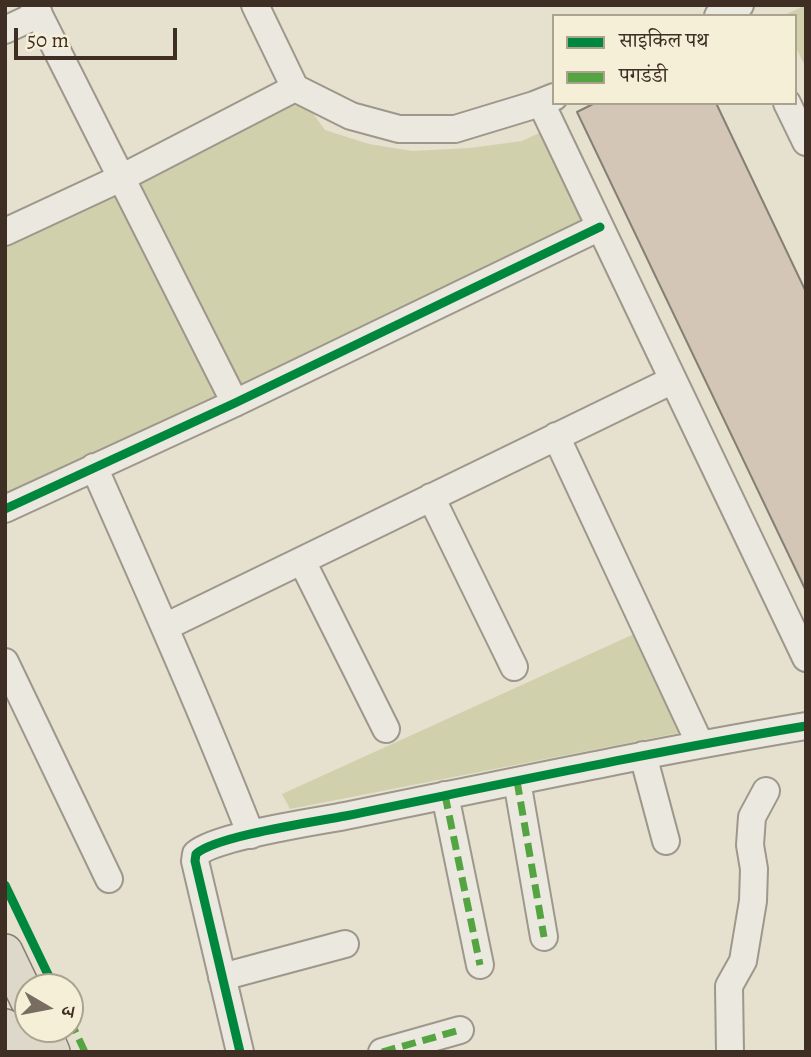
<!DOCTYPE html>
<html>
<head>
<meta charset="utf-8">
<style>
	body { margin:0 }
	#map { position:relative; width:811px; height:1057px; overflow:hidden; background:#e6e0ce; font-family:Alegreya,"Noto Serif Devanagari",serif }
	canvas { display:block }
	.frame { position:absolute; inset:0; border:7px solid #3e2e24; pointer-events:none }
	.legend { position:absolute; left:552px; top:14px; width:245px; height:91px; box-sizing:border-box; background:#f6efd8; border:2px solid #aca290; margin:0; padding:9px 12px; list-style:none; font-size:21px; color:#3e2e24 }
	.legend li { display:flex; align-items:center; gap:14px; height:35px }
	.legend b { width:35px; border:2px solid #aca290 }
	.north { position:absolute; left:14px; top:973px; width:70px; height:70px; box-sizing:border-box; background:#f6efd8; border:2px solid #aca290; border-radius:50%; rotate:100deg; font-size:19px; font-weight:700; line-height:28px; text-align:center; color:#3e2e24 }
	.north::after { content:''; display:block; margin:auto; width:24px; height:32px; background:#796c60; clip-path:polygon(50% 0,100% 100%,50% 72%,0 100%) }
	.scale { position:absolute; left:14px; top:28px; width:163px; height:32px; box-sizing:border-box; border:4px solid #3e2e24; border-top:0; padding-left:9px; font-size:21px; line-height:24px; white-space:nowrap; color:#3e2e24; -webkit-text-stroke:5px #f6efd8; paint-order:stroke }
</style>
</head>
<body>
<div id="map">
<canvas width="811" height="1057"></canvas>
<div class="frame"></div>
<ul class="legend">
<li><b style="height:9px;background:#00873e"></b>साइकिल पथ</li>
<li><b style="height:9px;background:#54a442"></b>पगडंडी</li>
</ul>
<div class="north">उ</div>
<div class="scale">50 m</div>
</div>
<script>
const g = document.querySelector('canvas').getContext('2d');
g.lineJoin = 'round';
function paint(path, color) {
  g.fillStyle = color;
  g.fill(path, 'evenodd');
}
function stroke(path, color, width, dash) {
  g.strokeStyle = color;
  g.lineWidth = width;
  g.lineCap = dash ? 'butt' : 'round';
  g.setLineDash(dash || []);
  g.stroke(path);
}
paint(new Path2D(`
	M 806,5 L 806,68 L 795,46 L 795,16 L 782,16 Z
	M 295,88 L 325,130 L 369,144 L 412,151 L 470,148 L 522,141 L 552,127 L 600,227 L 5,510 L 5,232 Z
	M 634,634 L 679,733 L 290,809 L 282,794 Z`), '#d0d1ac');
const building = new Path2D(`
	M 595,103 L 716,103 L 806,292 L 806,591 L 577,112 Z`);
paint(building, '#d4c6b7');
stroke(building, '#857f75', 2);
const minor = new Path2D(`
	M 34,5 L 235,403
	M 255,5 L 295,88 L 351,116 L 399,129 L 455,129 L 534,105 L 554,97
	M 718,16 L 740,5
	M 5,30 L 39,14
	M 541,103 L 806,658
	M 787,103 L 806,142
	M 5,232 L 121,178 L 295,88
	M 556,436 L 700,744
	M 94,467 C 148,589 202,710 251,835
	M 431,497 L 514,667
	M 5,509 L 235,403 L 600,227
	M 302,561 L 386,729
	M 165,627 L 673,380
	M 5,662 L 109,879
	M 643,755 L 666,841
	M 517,781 L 544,937
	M 445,795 L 480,965
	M 222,977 L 345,944
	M 240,1052 L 195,861 L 196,854 C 216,836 314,822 345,816 C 498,785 651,752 806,726
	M 382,1052 L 460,1030
	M 730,1052 L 729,986 L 743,961 L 753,901 L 754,869 L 750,845 L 752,817 L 766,791`);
const major = new Path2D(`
	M 5,952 L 28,1000
	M 5,1027 L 17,1052
	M 42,1029 L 52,1052`);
stroke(minor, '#9d978c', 30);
stroke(major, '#857f75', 38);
stroke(minor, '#ebe8df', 26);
stroke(major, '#ded8ca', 35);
stroke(new Path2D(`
	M 517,781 L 544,937
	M 445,795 L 480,965
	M 70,1020 L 85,1052
	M 382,1052 L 460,1030`), '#54a442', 7, [14, 7]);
stroke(new Path2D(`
	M 5,509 L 235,403 L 600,227
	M 5,885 L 54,987
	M 240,1052 L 195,861 L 196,854 C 216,836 314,822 345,816 C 498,785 651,752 806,726`), '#00873e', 9);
</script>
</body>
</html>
